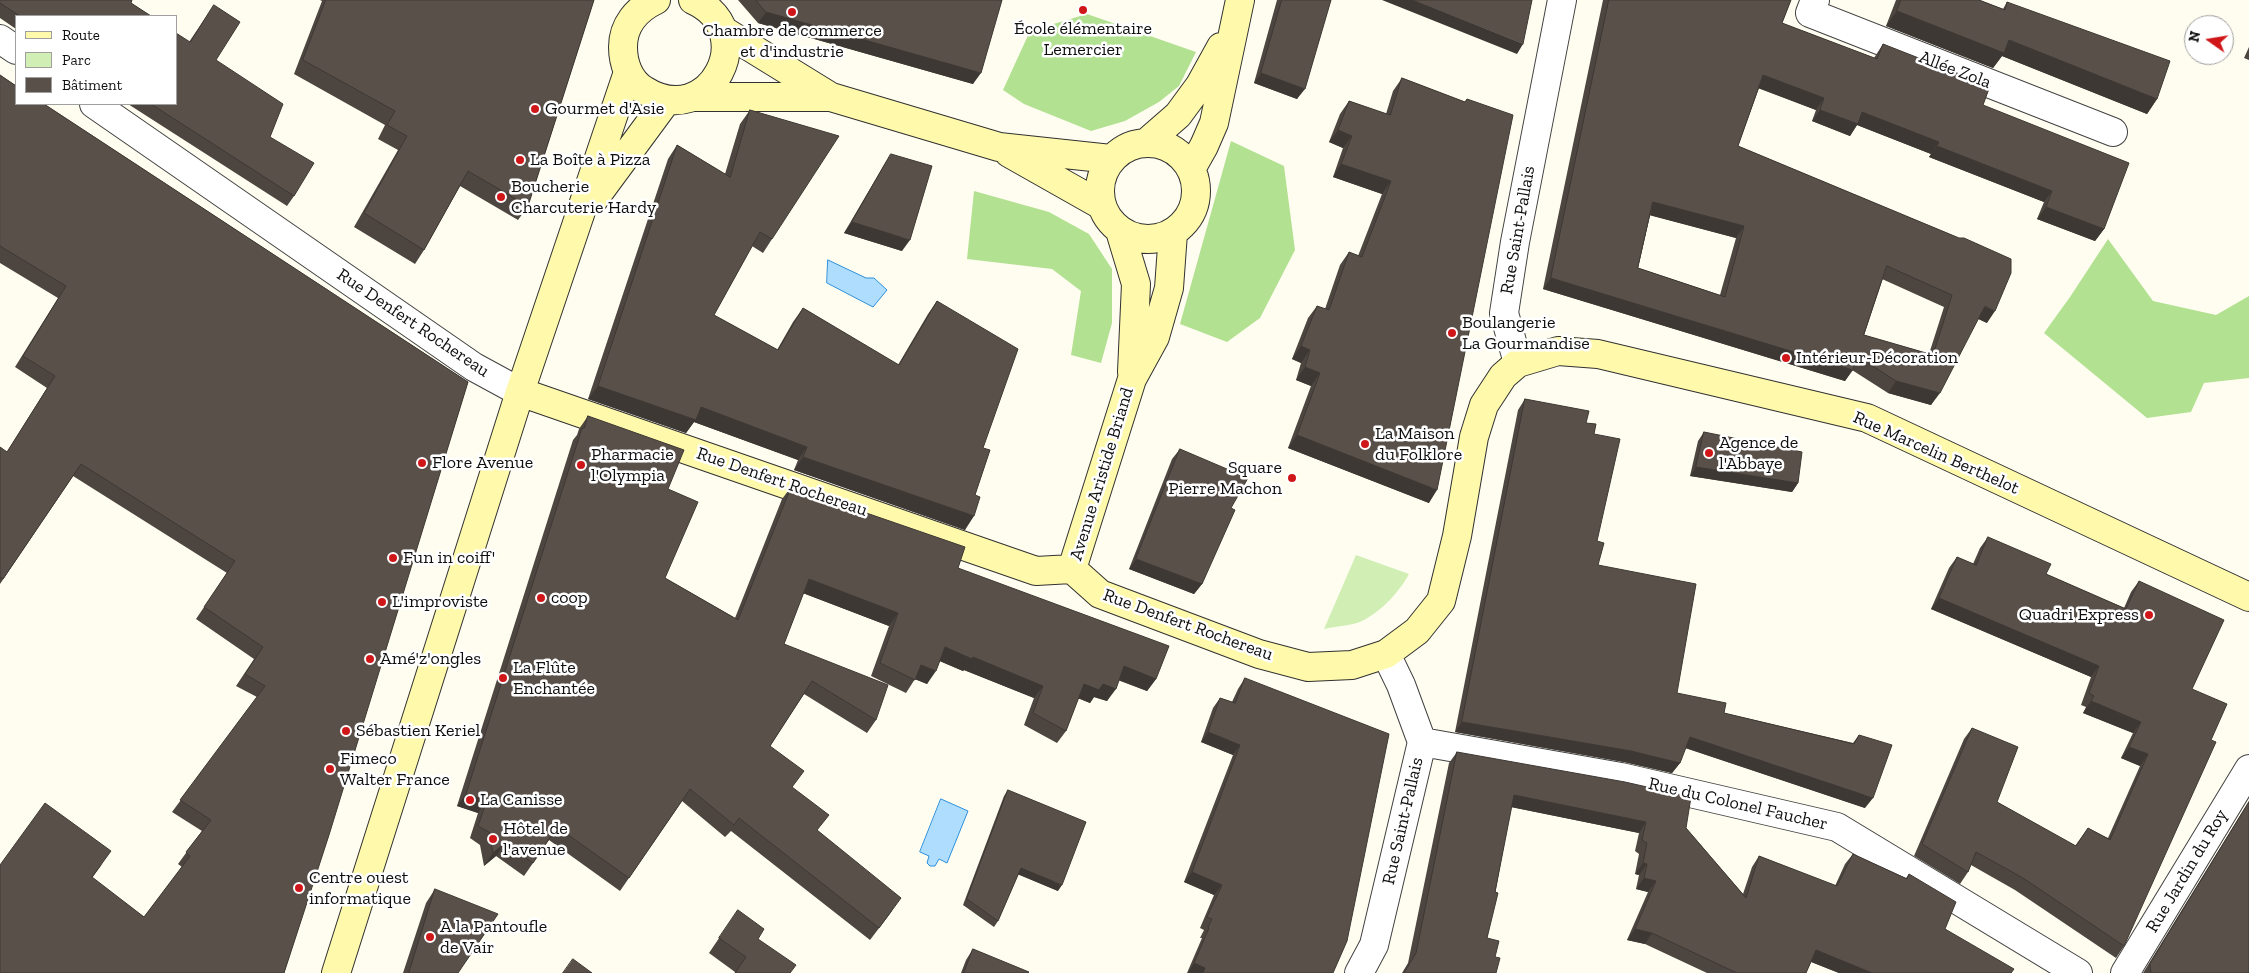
<!DOCTYPE html>
<html>
<head>
<meta charset="utf-8">
<style>
	body { margin:0 }
	#map { position:relative; width:2249px; height:973px; overflow:hidden; background:#fffdf0; font-family:"Zilla Slab",serif }
	canvas { display:block }
	.legend { position:absolute; left:15px; top:15px; width:162px; height:90px; box-sizing:border-box; background:#fff; border:1px solid #9f9f9f; margin:0; padding:6px 9px; list-style:none; font-size:15px; color:#0f0f0f }
	.legend li { display:flex; align-items:center; gap:10px; height:25px }
	.legend b { width:25px; border:1px solid #9f9f9f }
	.north { position:absolute; left:2184px; top:15px; width:50px; height:50px; box-sizing:border-box; background:#fff; border:1px solid #9f9f9f; border-radius:50%; rotate:283deg; font-size:14px; font-weight:700; line-height:20px; text-align:center; color:#0f0f0f }
	.north::after { content:''; display:block; margin:auto; width:18px; height:22px; background:#cf1719; clip-path:polygon(50% 0,100% 100%,50% 72%,0 100%) }
</style>
</head>
<body>
<div id="map">
<canvas width="2249" height="973"></canvas>
<ul class="legend">
<li><b style="height:6px;background:#fff9ab"></b>Route</li>
<li><b style="height:14px;background:#d1efb5"></b>Parc</li>
<li><b style="height:14px;background:#59504a"></b>Bâtiment</li>
</ul>
<div class="north">N</div>
</div>
<script>
const g = document.querySelector('canvas').getContext('2d');
g.lineJoin = 'round';
function paint(path, color) {
  g.fillStyle = color;
  g.fill(path, 'evenodd');
}
function stroke(path, color, width, dash) {
  g.strokeStyle = color;
  g.lineWidth = width;
  g.lineCap = dash ? 'butt' : 'round';
  g.setLineDash(dash || []);
  g.stroke(path);
}
function write(font, color, halo, rows, align = 'center') {
  g.font = font + ' "Zilla Slab",serif';
  g.lineWidth = 5;
  g.setLineDash([]);
  g.textBaseline = 'middle';
  g.strokeStyle = halo;
  g.fillStyle = color;
  for (const [text, x, y, turn = 0] of rows) {
    g.save();
    g.translate(x, y);
    g.rotate((+turn || 0) * Math.PI / 180);
    g.textAlign = isNaN(turn) ? turn : align;
    if (halo) g.strokeText(text, 0, 0);
    g.fillText(text, 0, 0);
    g.restore();
  }
}
paint(new Path2D(`
	M 1356,555 L 1409,574 C 1400,591 1381,612 1362,621 C 1351,626 1336,626 1324,629 Z`), '#d1efb5');
paint(new Path2D(`
	M 1087,14 L 1196,52 L 1179,86 L 1159,102 L 1125,121 L 1091,131 L 1024,104 L 1003,90 L 1030,31 Z
	M 1231,141 L 1284,166 L 1295,250 L 1260,318 L 1227,342 L 1180,324 Z
	M 974,191 L 1049,212 L 1089,234 L 1112,269 L 1112,323 L 1101,363 L 1071,355 L 1081,291 L 1052,269 L 967,259 Z
	M 2108,239 L 2153,301 L 2216,315 L 2249,296 L 2249,378 L 2204,383 L 2191,412 L 2147,418 L 2044,333 L 2070,297 Z`), '#b3e192');
const water = new Path2D(`
	M 828,260 L 866,278 L 874,278 L 887,290 L 873,307 L 827,283 Z
	M 941,799 L 968,811 L 947,863 L 939,859 L 935,866 L 930,866 L 927,863 L 929,856 L 920,852 Z`);
paint(water, '#afddfd');
stroke(water, '#2d90dc', 1);
const minor = new Path2D(`
	M 1815,0 L 1810,13 L 2113,132
	M 0,39 L 16,50
	M 94,104 L 474,367 L 520,392
	M 1518,363 L 1504,313 L 1515,242 L 1562,0
	M 1422,742 L 1621,777 L 1837,827 L 2078,973
	M 1359,973 L 1374,945 L 1422,742 L 1401,685 L 1386,654
	M 2125,973 L 2249,769`);
const secondary = new Path2D(`
	M 656,0 C 637,9 623,25 623,47 C 623,63 629,81 644,90 C 710,132 762,31 693,0
	M 724,31 L 831,97 L 999,147 L 1111,159
	M 695,97 L 831,97
	M 1147,142 L 1178,115 L 1200,85 L 1221,47
	M1100 191a48 48 0 1 1 96 0a48 48 0 1 1-96 0Z
	M 1009,153 L 1101,205
	M 1191,169 L 1204,146 L 1214,123 L 1240,0
	M 594,199 L 667,100
	M 1120,231 L 1136,284 L 1132,372
	M 520,392 L 1036,571 L 1072,569 L 1100,594 L 1259,654 L 1308,667 L 1352,665 L 1386,654 L 1417,631 L 1441,601 L 1457,536 L 1474,437 L 1484,405 L 1503,376 L 1518,363 L 1558,351 L 1598,354 L 1867,418 L 2249,597
	M 1072,569 L 1132,379 L 1155,337 L 1169,288 L 1173,233
	M 336,973 L 520,392 L 628,72`);
stroke(minor, '#424242', 30);
stroke(secondary, '#313131', 30);
stroke(minor, '#fff', 28);
stroke(secondary, '#fff9ab', 28);
paint(new Path2D(`
	M 0,0 L 131,3 L 151,16 L 16,16 L 16,29 L 0,18 Z
	M 320,0 L 594,0 L 528,206 L 518,220 L 460,186 L 424,250 L 415,264 L 354,227 L 398,150 L 378,139 L 385,125 L 294,74 L 322,1 Z
	M 738,0 L 1002,0 L 973,84 L 758,23 Z
	M 1277,0 L 1331,0 L 1297,99 L 1254,83 Z
	M 1603,0 L 1791,0 L 1782,23 L 1874,58 L 1883,44 L 1983,105 L 2104,229 L 2095,241 L 2037,219 L 2044,202 L 1929,157 L 1931,154 L 1857,125 L 1850,136 L 1812,121 L 1816,110 L 1759,88 L 1738,146 L 1959,238 L 1987,323 L 1978,319 L 1931,405 L 1888,393 L 1852,370 L 1845,381 L 1543,289 ZM 1650,215 L 1736,238 L 1720,295 L 1638,268 ZM 1882,279 L 1944,307 L 1929,354 L 1864,335 Z
	M 1896,0 L 1979,0 L 2003,9 L 2007,2 L 2157,99 L 2147,114 L 2002,56 L 1993,68 L 1886,26 Z
	M 214,5 L 216,60 L 270,137 L 294,196 L 287,206 L 128,104 L 176,104 L 189,42 Z
	M 2249,47 L 2249,60 L 2244,58 Z
	M 0,75 L 468,382 L 284,973 L 0,973 L 103,863 L 92,878 L 144,917 L 182,867 L 178,864 L 202,831 L 172,812 L 257,697 L 236,686 L 254,659 L 196,619 L 227,573 L 73,476 L 0,584 L 0,447 L 7,452 L 47,388 L 15,367 L 58,298 L 0,263 Z
	M 1402,78 L 1465,102 L 1467,99 L 1429,503 L 1288,448 L 1311,386 L 1296,380 L 1301,363 L 1292,359 L 1308,318 L 1317,306 L 1325,309 L 1340,265 L 1349,252 L 1358,256 L 1382,194 L 1333,177 L 1343,148 L 1329,142 L 1340,114 L 1349,101 L 1386,114 L 1393,91 Z
	M 750,110 L 772,239 L 763,253 L 752,246 L 714,315 L 777,350 L 793,322 L 803,308 L 898,365 L 928,314 L 937,301 L 983,448 L 975,495 L 965,530 L 794,470 L 798,460 L 694,422 L 686,433 L 588,399 L 668,159 L 677,145 L 725,174 L 740,124 Z
	M 891,154 L 902,251 L 844,233 L 884,165 Z
	M 1525,399 L 1586,423 L 1594,434 L 1597,541 L 1598,565 L 1677,693 L 1724,713 L 1853,743 L 1859,735 L 1865,808 L 1685,748 L 1680,763 L 1672,773 L 1624,762 L 1455,732 L 1518,410 Z
	M 588,416 L 668,489 L 665,578 L 735,618 L 782,499 L 791,487 L 958,568 L 1156,679 L 1147,691 L 1119,680 L 1107,701 L 1094,697 L 1090,703 L 1078,698 L 1066,731 L 1057,743 L 1024,725 L 1034,698 L 964,670 L 963,671 L 940,661 L 927,684 L 915,679 L 906,693 L 871,676 L 889,626 L 803,593 L 784,644 L 876,720 L 867,733 L 804,694 L 770,746 L 792,788 L 817,831 L 892,911 L 870,940 L 731,831 L 725,837 L 682,801 L 620,891 L 549,840 L 524,876 L 496,856 L 484,866 L 480,845 L 470,838 L 478,813 L 457,806 L 573,440 L 577,435 L 579,429 Z
	M 1704,432 L 1798,483 L 1792,492 L 1690,476 L 1698,441 Z
	M 1180,449 L 1231,508 L 1202,584 L 1194,594 L 1129,569 L 1172,459 Z
	M 1988,537 L 2046,574 L 2124,608 L 2131,592 L 2139,581 L 2192,689 L 2211,740 L 2124,946 L 2116,958 L 2015,890 L 1971,865 L 1968,872 L 1960,884 L 1914,856 L 1964,739 L 1972,728 L 1997,802 L 2075,846 L 2088,828 L 2108,838 L 2140,766 L 2121,758 L 2133,733 L 2083,713 L 2086,707 L 2081,705 L 2091,677 L 1931,609 L 1949,568 L 1957,557 L 1973,564 L 1980,548 Z
	M 1245,678 L 1333,973 L 1187,973 L 1202,938 L 1200,938 L 1204,930 L 1200,928 L 1214,895 L 1184,882 L 1233,755 L 1201,742 L 1213,708 L 1220,698 L 1232,702 L 1238,689 Z
	M 1457,752 L 1686,828 L 1743,894 L 1752,867 L 1759,856 L 1835,886 L 1845,864 L 1853,854 L 1906,878 L 1909,874 L 1945,929 L 2011,973 L 1839,973 L 1811,962 L 1806,973 L 1707,973 L 1645,944 L 1627,940 L 1648,892 L 1636,889 L 1639,875 L 1635,874 L 1639,854 L 1635,851 L 1639,833 L 1511,807 L 1487,938 L 1495,957 L 1496,973 L 1402,973 L 1408,963 L 1449,763 Z
	M 1008,790 L 1058,891 L 1018,874 L 998,921 L 994,927 L 963,905 L 1004,796 Z
	M 2249,801 L 2249,973 L 2143,973 Z
	M 435,889 L 458,973 L 403,973 L 426,903 Z
	M 738,910 L 758,939 L 790,973 L 735,973 L 735,972 L 709,953 Z
	M 973,949 L 1028,973 L 961,973 L 966,960 Z`), '#4d4540');
paint(new Path2D(`
	M 1382,0 L 1413,0 L 1523,44 L 1517,54 Z
	M 1897,11 L 2009,40 L 2157,99 L 2147,114 L 2002,56 L 1993,68 L 1886,26 Z
	M 766,12 L 981,73 L 973,84 L 758,23 Z
	M 1261,73 L 1305,89 L 1297,99 L 1254,83 Z
	M 1763,75 L 1824,98 L 1816,110 L 1755,87 Z
	M 1820,110 L 1862,112 L 1939,142 L 1931,154 L 1857,125 L 1850,136 L 1812,121 Z
	M 1338,130 L 1352,136 L 1343,148 L 1329,142 Z
	M 1937,146 L 2052,191 L 2044,202 L 1929,157 Z
	M 1341,164 L 1391,181 L 1382,194 L 1333,177 Z
	M 1653,202 L 1744,226 L 1736,238 L 1645,214 Z
	M 2046,207 L 2104,229 L 2095,241 L 2037,219 Z
	M 852,222 L 910,240 L 902,251 L 844,233 Z
	M 1551,278 L 1853,370 L 1845,381 L 1543,289 Z
	M 1985,306 L 1995,311 L 1987,323 L 1977,318 Z
	M 1301,346 L 1310,350 L 1301,363 L 1292,359 Z
	M 1305,367 L 1320,373 L 1311,386 L 1296,380 Z
	M 1896,381 L 1940,393 L 1931,405 L 1888,393 Z
	M 598,386 L 701,407 L 807,447 L 798,460 L 694,422 L 686,433 L 588,399 Z
	M 1297,435 L 1437,490 L 1429,503 L 1288,448 Z
	M 803,457 L 974,516 L 965,530 L 794,470 Z
	M 1696,467 L 1798,483 L 1792,492 L 1690,476 Z
	M 1136,559 L 1202,584 L 1194,594 L 1129,569 Z
	M 809,579 L 898,613 L 889,626 L 800,592 Z
	M 1939,598 L 2099,666 L 2091,677 L 1931,609 Z
	M 945,647 L 973,657 L 1043,686 L 1034,698 L 964,670 L 963,671 L 937,660 Z
	M 921,665 L 936,671 L 927,684 L 912,678 Z
	M 1124,666 L 1156,679 L 1147,691 L 1115,679 Z
	M 1084,684 L 1103,684 L 1116,689 L 1107,701 L 1094,697 L 1090,703 L 1075,697 Z
	M 2091,701 L 2141,722 L 2133,733 L 2083,713 Z
	M 1462,722 L 1631,751 L 1680,763 L 1672,773 L 1624,762 L 1455,732 Z
	M 1208,732 L 1240,745 L 1233,755 L 1201,742 Z
	M 1690,737 L 1873,798 L 1865,808 L 1683,747 Z
	M 2129,747 L 2148,754 L 2140,766 L 2121,758 Z
	M 466,794 L 487,800 L 478,813 L 457,806 Z
	M 1514,795 L 1646,822 L 1639,833 L 1506,806 Z
	M 505,843 L 496,856 L 484,866 L 493,853 Z
	M 1643,863 L 1647,864 L 1639,875 L 1635,874 Z
	M 1021,868 L 1062,885 L 1058,891 L 1017,874 Z
	M 1192,872 L 1222,885 L 1214,895 L 1184,882 Z
	M 1644,878 L 1656,881 L 1648,892 L 1636,889 Z
	M 1635,929 L 1652,933 L 1645,944 L 1627,940 Z
	M 1816,950 L 1872,973 L 1839,973 L 1809,961 Z
	M 1194,963 L 1205,968 L 1202,973 L 1188,973 Z`), '#3e3834');
const building = new Path2D(`
	M 0,0 L 132,0 L 131,3 L 151,16 L 20,16 L 0,3 Z
	M 326,0 L 594,0 L 528,206 L 468,171 L 424,250 L 364,213 L 407,136 L 387,125 L 395,111 L 303,60 Z
	M 756,0 L 1002,0 L 981,73 L 766,12 Z
	M 1282,0 L 1331,0 L 1305,89 L 1261,73 Z
	M 1413,0 L 1532,0 L 1523,44 Z
	M 1609,0 L 1791,0 L 1782,23 L 1877,59 L 1883,44 L 1990,86 L 1983,105 L 2129,163 L 2104,229 L 2046,207 L 2052,191 L 1937,146 L 1939,142 L 1862,112 L 1858,124 L 1820,110 L 1824,98 L 1763,75 L 1738,146 L 1959,238 L 1964,238 L 2011,259 L 2011,273 L 1995,311 L 1985,306 L 1940,393 L 1896,381 L 1857,356 L 1853,370 L 1551,278 ZM 1653,202 L 1744,226 L 1725,297 L 1638,268 ZM 1887,266 L 1952,295 L 1933,355 L 1864,335 Z
	M 1901,0 L 1979,0 L 2005,10 L 2007,2 L 2170,61 L 2157,99 L 2009,40 L 2004,53 L 1897,11 Z
	M 214,5 L 240,22 L 216,60 L 283,104 L 270,137 L 314,163 L 294,196 L 151,104 L 176,104 L 176,33 L 190,42 Z
	M 0,75 L 16,86 L 16,104 L 44,104 L 468,382 L 329,835 L 284,973 L 0,973 L 0,865 L 45,803 L 111,851 L 92,877 L 144,917 L 190,856 L 186,852 L 211,820 L 180,800 L 265,686 L 245,674 L 263,647 L 204,607 L 235,561 L 81,464 L 3,579 L 0,577 L 0,447 L 7,452 L 55,376 L 23,356 L 66,286 L 0,246 Z
	M 1402,78 L 1465,102 L 1467,99 L 1513,115 L 1437,490 L 1297,435 L 1320,373 L 1305,367 L 1310,350 L 1301,346 L 1317,306 L 1329,310 L 1349,252 L 1362,257 L 1391,181 L 1341,164 L 1352,136 L 1338,130 L 1349,101 L 1390,115 Z
	M 750,110 L 839,136 L 772,239 L 760,232 L 714,315 L 778,350 L 803,308 L 899,365 L 937,301 L 1018,349 L 983,448 L 990,450 L 975,495 L 980,497 L 974,516 L 803,457 L 807,447 L 701,407 L 696,420 L 598,386 L 677,145 L 730,177 Z
	M 891,154 L 932,166 L 910,240 L 852,222 Z
	M 1525,399 L 1589,411 L 1586,423 L 1596,424 L 1594,434 L 1620,439 L 1597,541 L 1604,543 L 1598,565 L 1696,584 L 1677,693 L 1726,703 L 1724,713 L 1854,744 L 1859,735 L 1892,745 L 1873,798 L 1690,737 L 1680,763 L 1631,751 L 1462,722 Z
	M 588,416 L 684,450 L 668,489 L 698,502 L 665,578 L 738,620 L 791,487 L 965,547 L 958,568 L 1169,646 L 1156,679 L 1124,666 L 1116,689 L 1103,684 L 1099,690 L 1084,684 L 1066,731 L 1033,713 L 1043,686 L 973,657 L 972,659 L 945,647 L 936,671 L 921,665 L 915,680 L 880,663 L 898,613 L 809,579 L 784,644 L 888,685 L 876,720 L 812,681 L 770,746 L 804,771 L 792,787 L 829,815 L 817,830 L 901,898 L 879,928 L 739,818 L 734,825 L 690,789 L 629,878 L 557,827 L 533,863 L 505,843 L 493,853 L 489,832 L 478,826 L 487,800 L 466,794 L 582,428 L 584,428 Z
	M 1704,432 L 1802,452 L 1798,483 L 1696,467 Z
	M 1180,449 L 1248,478 L 1231,508 L 1235,510 L 1202,584 L 1136,559 Z
	M 1988,537 L 2051,564 L 2046,574 L 2126,609 L 2139,581 L 2224,620 L 2192,689 L 2227,704 L 2211,740 L 2216,742 L 2124,946 L 2023,878 L 1976,852 L 1968,872 L 1922,844 L 1972,728 L 2018,747 L 1997,802 L 2076,846 L 2088,828 L 2110,840 L 2148,754 L 2129,747 L 2141,722 L 2091,701 L 2094,696 L 2089,693 L 2099,666 L 1939,598 L 1957,557 L 1976,565 Z
	M 1245,678 L 1389,734 L 1347,941 L 1333,973 L 1203,973 L 1205,968 L 1194,963 L 1209,928 L 1208,927 L 1212,919 L 1207,917 L 1222,885 L 1192,872 L 1240,745 L 1208,732 L 1220,698 L 1235,703 Z
	M 1457,752 L 1625,782 L 1691,797 L 1686,828 L 1746,898 L 1759,856 L 1837,886 L 1853,854 L 1907,879 L 1909,874 L 1956,902 L 1945,929 L 2014,969 L 2011,973 L 1872,973 L 1816,950 L 1806,973 L 1737,973 L 1652,933 L 1635,929 L 1656,881 L 1644,878 L 1647,864 L 1643,863 L 1647,843 L 1642,840 L 1646,822 L 1514,795 L 1495,892 L 1498,893 L 1487,938 L 1499,941 L 1495,957 L 1500,958 L 1496,973 L 1404,973 L 1416,953 Z
	M 1008,790 L 1086,822 L 1062,885 L 1021,868 L 998,921 L 967,899 Z
	M 2249,802 L 2249,973 L 2151,973 L 2150,964 Z
	M 435,889 L 498,914 L 458,973 L 409,973 Z
	M 738,910 L 764,929 L 758,939 L 796,965 L 790,973 L 735,973 L 746,957 L 719,938 Z
	M 973,949 L 1029,972 L 1028,973 L 964,973 Z
	M 573,959 L 592,973 L 563,973 Z`);
paint(building, '#59504a');
stroke(building, '#3e3834', 1);
for (const [x, y, r, color] of [
	[1083,10,5,"#cf1719"],
	[792,12,5,"#cf1719"],
	[535,109,5,"#cf1719"],
	[520,160,5,"#cf1719"],
	[501,197,5,"#cf1719"],
	[1452,333,5,"#cf1719"],
	[1786,358,5,"#cf1719"],
	[1365,444,5,"#cf1719"],
	[1709,453,5,"#cf1719"],
	[422,463,5,"#cf1719"],
	[581,465,5,"#cf1719"],
	[1292,478,5,"#cf1719"],
	[393,558,5,"#cf1719"],
	[541,598,5,"#cf1719"],
	[382,602,5,"#cf1719"],
	[2149,615,5,"#cf1719"],
	[370,659,5,"#cf1719"],
	[503,678,5,"#cf1719"],
	[346,731,5,"#cf1719"],
	[330,769,5,"#cf1719"],
	[470,800,5,"#cf1719"],
	[493,839,5,"#cf1719"],
	[299,888,5,"#cf1719"],
	[430,937,5,"#cf1719"]
]) {
  const dot = new Path2D();
  dot.arc(x, y, r, 0, 2 * Math.PI);
  g.fillStyle = color;
  g.fill(dot);
  stroke(dot, '#fff', 2);
}
write('18px', '#0f0f0f', '#fff', [
	["École élémentaire",1083,29,"center"],
	["Lemercier",1083,50,"center"],
	["Chambre de commerce",792,31,"center"],
	["et d'industrie",792,52,"center"],
	["Gourmet d'Asie",545,109],
	["La Boîte à Pizza",530,160],
	["Boucherie",511,187],
	["Charcuterie Hardy",511,208],
	["Boulangerie",1462,323],
	["La Gourmandise",1462,344],
	["Intérieur-Décoration",1796,358],
	["La Maison",1375,434],
	["du Folklore",1375,455],
	["Agence de",1719,443],
	["l'Abbaye",1719,464],
	["Pharmacie",591,455],
	["l'Olympia",591,476],
	["Flore Avenue",432,463],
	["Square",1282,468,"right"],
	["Pierre Machon",1282,489,"right"],
	["Fun in coiff'",403,558],
	["coop",551,598],
	["L'improviste",392,602],
	["Quadri Express",2139,615,"right"],
	["Amé'z'ongles",380,659],
	["La Flûte",513,668],
	["Enchantée",513,689],
	["Sébastien Keriel",356,731],
	["Fimeco",340,759],
	["Walter France",340,780],
	["La Canisse",480,800],
	["Hôtel de",503,829],
	["l'avenue",503,850],
	["Centre ouest",309,878],
	["informatique",309,899],
	["A la Pantoufle",440,927],
	["de Vair",440,948]
], 'left');
write('18px', '#0f0f0f', '#fff', [
	["Allée Zola",1955,70,21],
	["Rue Saint-Pallais",1518,230,-80],
	["Rue Denfert Rochereau",413,323,34],
	["Rue Marcelin Berthelot",1936,453,24],
	["Avenue Aristide Briand",1102,474,-73],
	["Rue Denfert Rochereau",782,482,19],
	["Rue Denfert Rochereau",1188,625,20],
	["Rue du Colonel Faucher",1738,804,13],
	["Rue Saint-Pallais",1403,821,-77],
	["Rue Jardin du Roy",2187,871,-59]
]);
</script>
</body>
</html>
